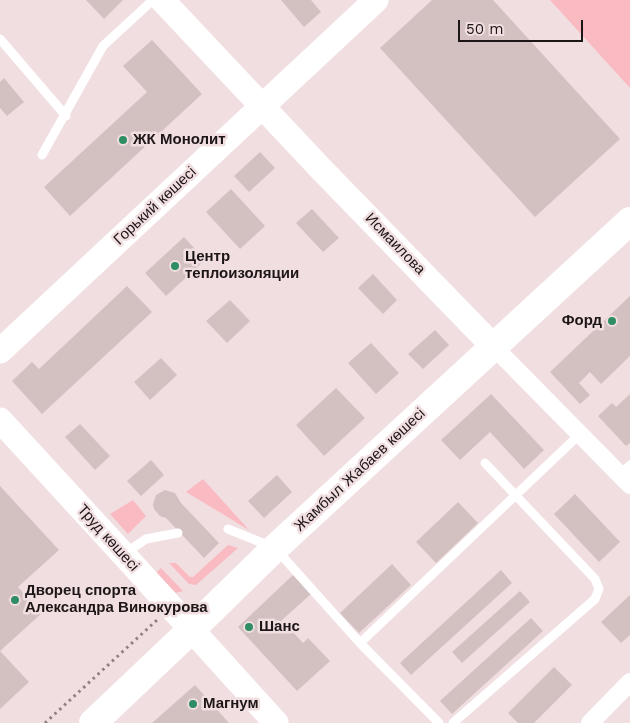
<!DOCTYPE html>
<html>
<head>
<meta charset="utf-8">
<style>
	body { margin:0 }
	#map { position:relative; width:630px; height:723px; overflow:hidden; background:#f1dee0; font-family:"Work Sans",sans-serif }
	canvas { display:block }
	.scale { position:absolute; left:458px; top:20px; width:125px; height:22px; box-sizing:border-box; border:2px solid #1d1617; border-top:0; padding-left:6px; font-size:15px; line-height:18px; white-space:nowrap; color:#1d1617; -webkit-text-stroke:4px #f1dee0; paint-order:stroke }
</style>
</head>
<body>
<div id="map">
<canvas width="630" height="723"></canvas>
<div class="scale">50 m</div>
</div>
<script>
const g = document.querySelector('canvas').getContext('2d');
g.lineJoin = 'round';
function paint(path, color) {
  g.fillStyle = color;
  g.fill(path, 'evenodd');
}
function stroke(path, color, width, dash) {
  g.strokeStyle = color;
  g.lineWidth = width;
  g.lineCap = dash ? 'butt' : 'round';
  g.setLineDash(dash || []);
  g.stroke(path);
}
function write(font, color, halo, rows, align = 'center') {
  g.font = font + ' "Work Sans",sans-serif';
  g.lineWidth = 5;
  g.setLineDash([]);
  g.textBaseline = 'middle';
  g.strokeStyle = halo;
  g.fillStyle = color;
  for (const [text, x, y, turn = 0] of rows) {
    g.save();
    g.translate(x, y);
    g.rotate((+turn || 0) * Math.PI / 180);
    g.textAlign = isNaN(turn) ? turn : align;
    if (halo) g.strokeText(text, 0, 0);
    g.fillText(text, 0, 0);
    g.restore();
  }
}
paint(new Path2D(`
	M 550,0 L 630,0 L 630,88 Z
	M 203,479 L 249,530 L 186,492 Z
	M 133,500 L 146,516 L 128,534 L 110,514 Z
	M 228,545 L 238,548 L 196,585 L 189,584 L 169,563 L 176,563 L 190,577 L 193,577 Z
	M 161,568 L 183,591 L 176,593 L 156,573 Z`), '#fabac2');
paint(new Path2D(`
	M 86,0 L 123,0 L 104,19 Z
	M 281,0 L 311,0 L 321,12 L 304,27 Z
	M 432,0 L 493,0 L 620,139 L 535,217 L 380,48 Z
	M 152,40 L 202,94 L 70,216 L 44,187 L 147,92 L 123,66 Z
	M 4,78 L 24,102 L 7,116 L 0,108 L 0,82 Z
	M 260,152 L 275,168 L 249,192 L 234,176 Z
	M 231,189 L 265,226 L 240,249 L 206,212 Z
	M 312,209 L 339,238 L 323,252 L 296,223 Z
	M 184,237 L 205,260 L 166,296 L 145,273 Z
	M 373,274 L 397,300 L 383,314 L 358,288 Z
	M 127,286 L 152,312 L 42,414 L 12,381 L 32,362 L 39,369 Z
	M 630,296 L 630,356 L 601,384 L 590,372 L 579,383 L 590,395 L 580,404 L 550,372 Z
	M 230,300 L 250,321 L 227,343 L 206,321 Z
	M 435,330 L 449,345 L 423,369 L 408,354 Z
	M 371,343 L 399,373 L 376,394 L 348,363 Z
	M 161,358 L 177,375 L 150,400 L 134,382 Z
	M 336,388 L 365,418 L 324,456 L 296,425 Z
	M 491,394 L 544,450 L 524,469 L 490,432 L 460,460 L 441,440 Z
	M 630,394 L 630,443 L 626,446 L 598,416 L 612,403 L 616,407 Z
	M 80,424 L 110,456 L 95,470 L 65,437 Z
	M 151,460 L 164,475 L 141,496 L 127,481 Z
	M 277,475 L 292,492 L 264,518 L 248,501 Z
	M 0,486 L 59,550 L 18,587 L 42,613 L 0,651 L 29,682 L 0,709 Z
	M 165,490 L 175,493 L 181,503 L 219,543 L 204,558 L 166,518 L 160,516 L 154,509 L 153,504 L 156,495 Z
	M 575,494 L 620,542 L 599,562 L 554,514 Z
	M 458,502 L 478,523 L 436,563 L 416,542 Z
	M 392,564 L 411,585 L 359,633 L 340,613 Z
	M 501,570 L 512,583 L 411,675 L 400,663 Z
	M 293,575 L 311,594 L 282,620 L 303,643 L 308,638 L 330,661 L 297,691 L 238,627 Z
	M 520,591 L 530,602 L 462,663 L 452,652 Z
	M 630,595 L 630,635 L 621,643 L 601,622 Z
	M 531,618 L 543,631 L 452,714 L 440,701 Z
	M 554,667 L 572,685 L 534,723 L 518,723 L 508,713 Z
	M 195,685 L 229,723 L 152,723 Z`), '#d3c1c2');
stroke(new Path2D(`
	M 45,723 L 157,620`), '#8f8183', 3, [2.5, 4]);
stroke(new Path2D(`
	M 0,39 L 66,116
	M 42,155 L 103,46 L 153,0
	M 620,474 L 630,465
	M 228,529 L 275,548 L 360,643 L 439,723
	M 124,554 L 146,539 L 178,533
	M 360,643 L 580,434
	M 453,723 L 595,599 L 599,589 L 595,579 L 485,463`), '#fff', 9);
stroke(new Path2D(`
	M 493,346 L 630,485
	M 590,723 L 630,682`), '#fff', 18);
stroke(new Path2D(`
	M 162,0 L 322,170 L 493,346
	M 0,351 L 376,0
	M 0,420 L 124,555 L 276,723`), '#fff', 25);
stroke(new Path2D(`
	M 93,723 L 191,630 L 275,548 L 630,221`), '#fff', 28);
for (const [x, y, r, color] of [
	[123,140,5,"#2f8d64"],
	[175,266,5,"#2f8d64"],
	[612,321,5,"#2f8d64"],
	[15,600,5,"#2f8d64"],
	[249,627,5,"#2f8d64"],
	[193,704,5,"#2f8d64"]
]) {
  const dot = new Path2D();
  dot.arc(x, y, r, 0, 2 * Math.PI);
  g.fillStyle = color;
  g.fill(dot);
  stroke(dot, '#f1dee0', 2);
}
write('bold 15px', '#1d1617', '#f1dee0', [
	["ЖК Монолит",133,140],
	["Центр",185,257],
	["теплоизоляции",185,274],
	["Форд",602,321,"right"],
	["Дворец спорта",25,591],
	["Александра Винокурова",25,608],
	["Шанс",259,627],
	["Магнум",203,704]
], 'left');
write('15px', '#1d1617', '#f1dee0', [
	["Горький көшесі",155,206,-43],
	["Исмаилова",395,244,46],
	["Жамбыл Жабаев көшесі",360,470,-43],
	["Труд көшесі",108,538,48]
]);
</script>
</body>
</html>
